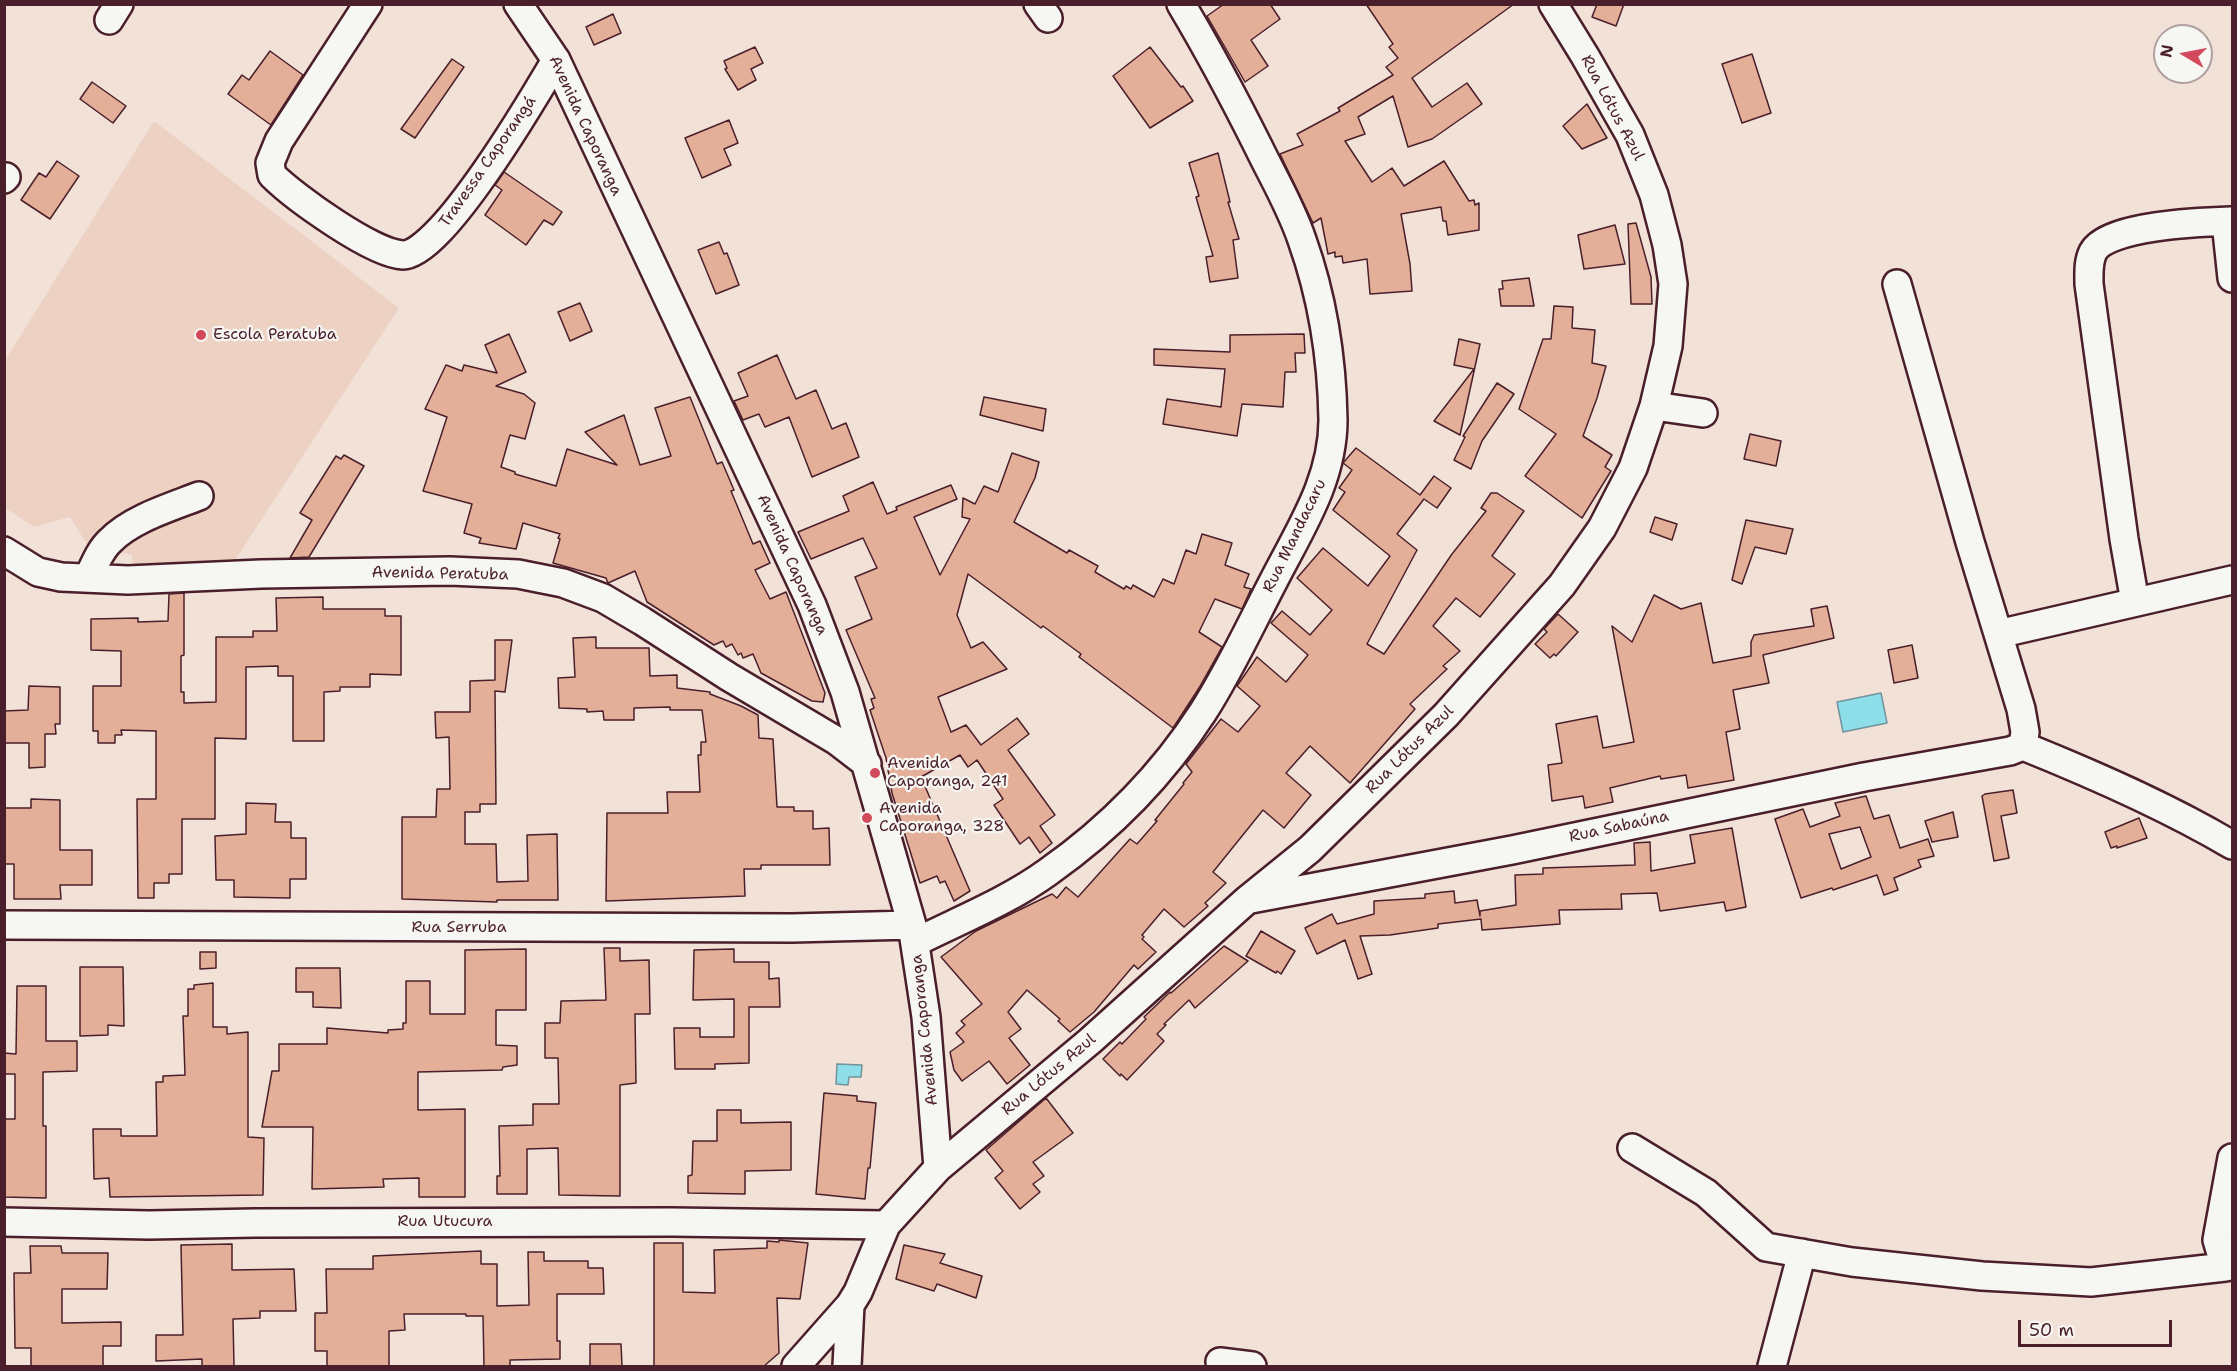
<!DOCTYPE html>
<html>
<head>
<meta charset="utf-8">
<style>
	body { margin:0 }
	#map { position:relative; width:2237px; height:1371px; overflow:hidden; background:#f1e1d7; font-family:"Shantell Sans",sans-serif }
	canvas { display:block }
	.frame { position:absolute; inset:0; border:6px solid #4a1f2b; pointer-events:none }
	.north { position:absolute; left:2153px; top:24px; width:60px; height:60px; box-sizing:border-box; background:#f6f6f2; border:2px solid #b1a0a2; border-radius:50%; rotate:280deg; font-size:16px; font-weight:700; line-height:24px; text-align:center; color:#4a1f2b }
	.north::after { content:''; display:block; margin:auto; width:21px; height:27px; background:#d1495b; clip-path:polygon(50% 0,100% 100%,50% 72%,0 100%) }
	.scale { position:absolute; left:2018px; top:1320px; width:154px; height:27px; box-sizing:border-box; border:3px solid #4a1f2b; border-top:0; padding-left:8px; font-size:18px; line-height:21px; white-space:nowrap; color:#4a1f2b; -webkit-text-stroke:4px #f6f6f2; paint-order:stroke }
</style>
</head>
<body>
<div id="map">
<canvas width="2237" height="1371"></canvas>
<div class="frame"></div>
<div class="north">N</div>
<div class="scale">50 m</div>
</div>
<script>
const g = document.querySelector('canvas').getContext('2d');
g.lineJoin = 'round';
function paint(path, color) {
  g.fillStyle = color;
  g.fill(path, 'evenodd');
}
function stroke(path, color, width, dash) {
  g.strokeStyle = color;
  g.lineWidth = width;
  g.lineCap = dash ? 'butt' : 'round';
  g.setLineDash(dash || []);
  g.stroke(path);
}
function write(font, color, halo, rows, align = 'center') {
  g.font = font + ' "Shantell Sans",sans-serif';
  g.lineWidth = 4.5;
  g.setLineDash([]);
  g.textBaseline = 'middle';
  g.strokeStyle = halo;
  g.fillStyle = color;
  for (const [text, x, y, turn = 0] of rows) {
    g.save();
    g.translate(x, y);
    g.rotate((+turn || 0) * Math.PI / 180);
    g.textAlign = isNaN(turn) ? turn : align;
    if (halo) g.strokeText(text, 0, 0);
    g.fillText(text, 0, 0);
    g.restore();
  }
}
paint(new Path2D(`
	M 154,121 L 399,308 L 228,571 L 133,565 L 132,555 L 88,546 L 70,517 L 34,527 L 5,508 L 4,362 Z`), '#edd2c4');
const water = new Path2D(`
	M 1881,693 L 1887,723 L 1843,732 L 1837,702 Z
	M 837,1064 L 862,1065 L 861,1077 L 849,1077 L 848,1085 L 836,1084 Z`);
paint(water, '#8ddee8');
stroke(water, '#72929c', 1.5);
const building = new Path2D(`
	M 1224,4 L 1270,4 L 1280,19 L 1251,40 L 1268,66 L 1245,82 L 1207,16 Z
	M 1366,4 L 1514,4 L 1412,78 L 1432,107 L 1467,83 L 1482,104 L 1432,139 L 1408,147 L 1393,96 L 1358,117 L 1365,134 L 1345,141 L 1372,182 L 1392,168 L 1404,186 L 1444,161 L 1469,201 L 1474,200 L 1475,205 L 1479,203 L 1479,230 L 1448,235 L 1446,221 L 1443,221 L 1441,207 L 1401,214 L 1410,264 L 1412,291 L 1370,294 L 1367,259 L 1343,263 L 1342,256 L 1335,257 L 1335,252 L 1328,254 L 1321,218 L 1313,223 L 1280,154 L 1303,145 L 1297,134 L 1340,111 L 1338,108 L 1393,75 L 1386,67 L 1398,58 L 1389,47 L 1393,44 Z
	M 1597,4 L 1624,4 L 1616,26 L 1592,17 Z
	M 613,14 L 621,33 L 594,45 L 586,27 Z
	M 755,47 L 763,63 L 751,69 L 756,80 L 738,90 L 725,69 L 727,68 L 724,61 Z
	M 1150,47 L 1181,87 L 1183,86 L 1193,101 L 1150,128 L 1113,76 Z
	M 270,51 L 303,75 L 271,125 L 228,94 L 242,75 L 249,80 Z
	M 1752,54 L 1771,113 L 1742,123 L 1722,64 Z
	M 452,59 L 464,67 L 415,138 L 401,129 Z
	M 92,82 L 126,106 L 113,123 L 80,99 Z
	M 1587,104 L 1607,138 L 1582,149 L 1563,126 Z
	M 729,120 L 738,143 L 724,149 L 731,165 L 702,178 L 685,138 Z
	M 1218,153 L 1230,202 L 1228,202 L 1239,239 L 1233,240 L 1238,278 L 1210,282 L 1206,257 L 1213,256 L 1196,197 L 1199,196 L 1189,163 Z
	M 57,161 L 79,176 L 50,219 L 21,200 L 39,173 L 46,177 Z
	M 504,172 L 562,212 L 553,225 L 544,220 L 526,245 L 485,215 L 502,190 L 495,185 Z
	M 1636,223 L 1651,277 L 1652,304 L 1631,304 L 1628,224 Z
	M 1615,225 L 1625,264 L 1584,269 L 1578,235 Z
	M 719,242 L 724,254 L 727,253 L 739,285 L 716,294 L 698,250 Z
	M 1529,278 L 1534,306 L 1501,306 L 1499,289 L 1503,289 L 1502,281 Z
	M 580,303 L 592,331 L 570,341 L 558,312 Z
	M 1554,306 L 1573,307 L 1572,328 L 1595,330 L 1592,363 L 1606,366 L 1597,398 L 1583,436 L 1612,455 L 1605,467 L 1611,471 L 1582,518 L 1525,476 L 1556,434 L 1519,409 L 1543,339 L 1551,339 Z
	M 509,334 L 526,372 L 496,386 L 524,394 L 535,403 L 525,439 L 510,435 L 501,467 L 515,472 L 515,474 L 556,486 L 567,449 L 617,465 L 585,432 L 624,415 L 640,465 L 671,456 L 655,408 L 690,397 L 717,464 L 722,462 L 734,490 L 731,491 L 753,544 L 760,541 L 770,563 L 755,570 L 770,599 L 786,592 L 825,693 L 823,702 L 812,701 L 761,673 L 753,654 L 743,658 L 741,653 L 738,655 L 732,644 L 726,647 L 723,641 L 714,645 L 647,602 L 635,571 L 608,583 L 606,578 L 553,563 L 560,539 L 558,538 L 560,534 L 523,523 L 516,549 L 479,543 L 481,538 L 464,533 L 472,504 L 423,491 L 447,417 L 425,409 L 446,365 L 462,371 L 464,365 L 497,373 L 485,345 Z
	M 1304,334 L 1305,353 L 1295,353 L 1296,372 L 1285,372 L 1283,407 L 1242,404 L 1237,436 L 1163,424 L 1167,399 L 1221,407 L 1225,369 L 1154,365 L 1154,349 L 1230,352 L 1230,335 Z
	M 1459,339 L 1480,344 L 1460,435 L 1434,421 L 1474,369 L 1454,365 Z
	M 777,355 L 796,399 L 816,390 L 832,429 L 846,423 L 859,457 L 812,477 L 789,417 L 765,427 L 759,414 L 743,420 L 734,401 L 748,396 L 738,373 Z
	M 1497,383 L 1514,394 L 1482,441 L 1471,469 L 1454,460 L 1465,437 L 1463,436 Z
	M 984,397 L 1046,409 L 1043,431 L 980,415 Z
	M 1750,434 L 1781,441 L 1776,466 L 1744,459 Z
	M 1356,448 L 1420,495 L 1434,476 L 1451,488 L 1437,508 L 1424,499 L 1397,534 L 1417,550 L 1367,644 L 1384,654 L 1452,554 L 1486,511 L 1481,508 L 1491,493 L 1497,493 L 1524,511 L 1492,556 L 1515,574 L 1480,617 L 1456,598 L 1433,626 L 1460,651 L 1443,666 L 1447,669 L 1410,704 L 1415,709 L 1350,783 L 1310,746 L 1286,773 L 1311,795 L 1284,828 L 1263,810 L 1213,872 L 1226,883 L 1205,903 L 1208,906 L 1184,927 L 1164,909 L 1142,935 L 1144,937 L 1142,939 L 1156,952 L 1138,969 L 1134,965 L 1094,1012 L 1070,1032 L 1058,1021 L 1060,1019 L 1027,990 L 1008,1012 L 1021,1029 L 1009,1038 L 1030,1065 L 1007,1084 L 989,1061 L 962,1081 L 954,1070 L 950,1052 L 964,1042 L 956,1033 L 965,1025 L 961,1021 L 982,1004 L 941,957 L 976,931 L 1052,894 L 1057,898 L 1066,887 L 1078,897 L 1130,839 L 1137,844 L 1157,821 L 1155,820 L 1184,784 L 1183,783 L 1192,772 L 1186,764 L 1221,719 L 1238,732 L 1260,706 L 1237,686 L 1257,657 L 1286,682 L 1308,655 L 1271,623 L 1282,611 L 1310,635 L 1332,610 L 1297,578 L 1323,548 L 1368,586 L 1390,556 L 1333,510 L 1345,492 L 1339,488 L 1352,470 L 1343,463 Z
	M 1012,453 L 1039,462 L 1035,478 L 1014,522 L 1067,553 L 1069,550 L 1098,566 L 1095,572 L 1124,589 L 1126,586 L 1131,589 L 1133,585 L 1154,597 L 1163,579 L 1174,584 L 1186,550 L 1196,554 L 1202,534 L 1232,543 L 1225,565 L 1249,574 L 1244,587 L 1251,589 L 1242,609 L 1215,599 L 1199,632 L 1222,647 L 1199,688 L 1173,728 L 1079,657 L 1081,654 L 1043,626 L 1041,628 L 968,574 L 957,615 L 971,648 L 983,642 L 1007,669 L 938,697 L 951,732 L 966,725 L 981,745 L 1017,718 L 1029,734 L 1008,750 L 1055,815 L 1040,826 L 1052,843 L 1040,853 L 1029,837 L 1020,844 L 994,805 L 1003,799 L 977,760 L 968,767 L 960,755 L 921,777 L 970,891 L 954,901 L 945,881 L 940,883 L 937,876 L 920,883 L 892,793 L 886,758 L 870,710 L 874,708 L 871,699 L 875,698 L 846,630 L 872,619 L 855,577 L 877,568 L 863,538 L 811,559 L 798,532 L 849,511 L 843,496 L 873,482 L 887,514 L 897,510 L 896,507 L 951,485 L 957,499 L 914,517 L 940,575 L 970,519 L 962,517 L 963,498 L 975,504 L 984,486 L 998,492 Z
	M 344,455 L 364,466 L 309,557 L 290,558 L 312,520 L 300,513 L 336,456 L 341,459 Z
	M 1655,517 L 1677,524 L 1672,540 L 1650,532 Z
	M 1746,520 L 1793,529 L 1786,554 L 1755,547 L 1742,584 L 1732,580 Z
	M 184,593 L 184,655 L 181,656 L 181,692 L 184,692 L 184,703 L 216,702 L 216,637 L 253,637 L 253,631 L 277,631 L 276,598 L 323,597 L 323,609 L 385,609 L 385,616 L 401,616 L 401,675 L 370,674 L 370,687 L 340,687 L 340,691 L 324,692 L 324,741 L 293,741 L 293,676 L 278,676 L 278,666 L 246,667 L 246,739 L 215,738 L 215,819 L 182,819 L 182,874 L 169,874 L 169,883 L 154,883 L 154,898 L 138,898 L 137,799 L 156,799 L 156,731 L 121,730 L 122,735 L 115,735 L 115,743 L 98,743 L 98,731 L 93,731 L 93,686 L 121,686 L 121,651 L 91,650 L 91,619 L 138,618 L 138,622 L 168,621 L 169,594 Z
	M 1654,595 L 1681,609 L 1701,603 L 1713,663 L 1751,656 L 1751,642 L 1754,635 L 1814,626 L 1811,609 L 1827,606 L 1834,638 L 1763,655 L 1769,683 L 1733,690 L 1740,729 L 1726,732 L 1734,780 L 1688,788 L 1686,775 L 1661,779 L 1660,776 L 1610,788 L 1613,802 L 1585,808 L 1583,796 L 1552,801 L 1548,765 L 1562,763 L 1556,724 L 1597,716 L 1603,748 L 1634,742 L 1612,626 L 1632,642 Z
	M 1558,614 L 1578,632 L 1556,656 L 1554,654 L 1550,658 L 1535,644 L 1547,632 L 1544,629 Z
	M 596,637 L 596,648 L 649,648 L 650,676 L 677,675 L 677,688 L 710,692 L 710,694 L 741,706 L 758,715 L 759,738 L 773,739 L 777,807 L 794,807 L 794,811 L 813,811 L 813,829 L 829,828 L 830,865 L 761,865 L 761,869 L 744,869 L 745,896 L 606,901 L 607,813 L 668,813 L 667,792 L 700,792 L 698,755 L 701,755 L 701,742 L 706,742 L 702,710 L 670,710 L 670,707 L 634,708 L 634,720 L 604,720 L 603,711 L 587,712 L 587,709 L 559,708 L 558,678 L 575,677 L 573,638 Z
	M 495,640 L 512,640 L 505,692 L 495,691 L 496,804 L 480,804 L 480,812 L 465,812 L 465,844 L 496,844 L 497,882 L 528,881 L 527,835 L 557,834 L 558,900 L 497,900 L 497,902 L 402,899 L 402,817 L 436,817 L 437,789 L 450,789 L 449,737 L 436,738 L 435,712 L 470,712 L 470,681 L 495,680 Z
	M 1912,645 L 1918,678 L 1894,683 L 1888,650 Z
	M 29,686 L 60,687 L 60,724 L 55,724 L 56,734 L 45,734 L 45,767 L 29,768 L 29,743 L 4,743 L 4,711 L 28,710 Z
	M 2013,790 L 2017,813 L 2001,816 L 2009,858 L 1994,861 L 1982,796 L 1985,794 Z
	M 1866,796 L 1874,819 L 1889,815 L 1900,848 L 1928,839 L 1934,856 L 1918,860 L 1921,867 L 1894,878 L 1898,890 L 1884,895 L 1877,875 L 1833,890 L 1832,888 L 1801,898 L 1775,819 L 1803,809 L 1810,827 L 1840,816 L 1835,803 ZM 1860,827 L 1871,857 L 1841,869 L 1829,834 Z
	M 31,799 L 60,800 L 60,850 L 92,850 L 92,885 L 60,885 L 61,899 L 14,899 L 14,864 L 4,864 L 4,808 L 31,808 Z
	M 246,803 L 276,804 L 275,822 L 291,822 L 291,838 L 306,838 L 306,879 L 290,879 L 290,898 L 234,897 L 234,880 L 216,880 L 215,836 L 246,834 Z
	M 1953,812 L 1958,837 L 1932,842 L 1925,821 Z
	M 2139,818 L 2147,838 L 2117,848 L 2117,846 L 2111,848 L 2105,832 Z
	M 1732,828 L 1746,907 L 1726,911 L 1724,902 L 1660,911 L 1657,893 L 1621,894 L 1622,909 L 1559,910 L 1560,924 L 1482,930 L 1481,919 L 1438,924 L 1438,928 L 1390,935 L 1360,936 L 1372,974 L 1358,979 L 1345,940 L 1317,954 L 1305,928 L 1332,914 L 1337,924 L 1374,914 L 1374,901 L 1425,898 L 1425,894 L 1454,891 L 1455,903 L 1477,900 L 1480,916 L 1480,911 L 1516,905 L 1515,875 L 1543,874 L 1543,868 L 1635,865 L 1634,843 L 1650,842 L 1651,871 L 1695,863 L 1690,835 Z
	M 1261,931 L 1295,951 L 1281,974 L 1277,971 L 1276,973 L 1246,956 Z
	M 1224,946 L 1248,961 L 1195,1008 L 1189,1000 L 1164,1024 L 1166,1025 L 1157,1034 L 1164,1041 L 1127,1080 L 1121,1074 L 1120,1076 L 1103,1059 L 1120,1042 L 1122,1044 L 1146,1019 L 1144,1017 L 1170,992 L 1171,993 Z
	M 604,948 L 620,948 L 620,961 L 649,960 L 650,1014 L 635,1014 L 636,1083 L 620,1085 L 620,1196 L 559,1195 L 558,1148 L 527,1149 L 527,1194 L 497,1194 L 497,1176 L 500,1176 L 499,1126 L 533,1125 L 533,1104 L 559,1104 L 558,1058 L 545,1058 L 545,1023 L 560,1023 L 561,1001 L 606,1000 Z
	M 526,949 L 526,1010 L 496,1010 L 496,1045 L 517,1046 L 517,1065 L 503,1067 L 502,1070 L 418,1072 L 418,1110 L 465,1109 L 465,1197 L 419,1197 L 419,1178 L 383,1179 L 384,1187 L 312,1189 L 313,1127 L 262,1127 L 272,1071 L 279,1071 L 279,1044 L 327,1044 L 327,1028 L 388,1033 L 388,1030 L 403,1029 L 403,1023 L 406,1023 L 406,981 L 430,981 L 430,1014 L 465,1014 L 465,950 Z
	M 734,949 L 734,962 L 769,962 L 769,979 L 779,978 L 780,1007 L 749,1007 L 749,1063 L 715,1064 L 715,1069 L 675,1069 L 674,1028 L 700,1028 L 700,1037 L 734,1037 L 734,999 L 693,1000 L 694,950 Z
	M 200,952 L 216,952 L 216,968 L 200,969 Z
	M 80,967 L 123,967 L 124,1026 L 108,1025 L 108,1035 L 80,1036 Z
	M 296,968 L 340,968 L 341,1008 L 313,1007 L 313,992 L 296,992 Z
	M 213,983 L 213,1027 L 227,1027 L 227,1034 L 248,1032 L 248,1137 L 264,1138 L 263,1195 L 110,1197 L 109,1178 L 94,1179 L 93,1129 L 121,1129 L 121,1136 L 157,1136 L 156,1082 L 163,1082 L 163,1076 L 185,1075 L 183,1016 L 188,1016 L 188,989 L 194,989 L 194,985 Z
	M 17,986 L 46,986 L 46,1041 L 77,1041 L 77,1071 L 43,1072 L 43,1126 L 46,1126 L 46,1198 L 4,1197 L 4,1119 L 15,1119 L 15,1074 L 4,1074 L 4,1053 L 16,1054 Z
	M 824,1093 L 857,1096 L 857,1101 L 876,1103 L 870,1168 L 868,1168 L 865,1199 L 816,1194 Z
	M 1046,1098 L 1073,1133 L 1033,1162 L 1044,1176 L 1033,1184 L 1040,1192 L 1020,1209 L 995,1178 L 1003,1171 L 986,1150 Z
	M 717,1110 L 741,1110 L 741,1123 L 791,1122 L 791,1170 L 745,1171 L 745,1194 L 688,1193 L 688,1176 L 692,1175 L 693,1141 L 717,1141 Z
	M 779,1240 L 808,1243 L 800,1299 L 777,1298 L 779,1353 L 764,1366 L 654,1366 L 654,1243 L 683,1243 L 683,1292 L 715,1293 L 714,1250 L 767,1248 L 767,1241 L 779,1242 Z
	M 232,1244 L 232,1270 L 294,1269 L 296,1311 L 260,1311 L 260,1318 L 233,1319 L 234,1366 L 202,1366 L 202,1359 L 156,1361 L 156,1335 L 183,1335 L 181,1245 Z
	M 904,1245 L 945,1254 L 940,1263 L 982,1276 L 976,1298 L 937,1284 L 934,1291 L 896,1279 Z
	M 30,1246 L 61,1246 L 62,1253 L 108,1253 L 107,1289 L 62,1289 L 62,1323 L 121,1322 L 121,1346 L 103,1346 L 103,1366 L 31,1366 L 31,1348 L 15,1348 L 14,1273 L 31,1273 Z
	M 481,1251 L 481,1264 L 497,1264 L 497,1306 L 529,1305 L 528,1252 L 544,1252 L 544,1261 L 588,1261 L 588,1268 L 603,1268 L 604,1294 L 557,1294 L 557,1341 L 560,1341 L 560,1359 L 510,1360 L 510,1366 L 484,1366 L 483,1316 L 466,1316 L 466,1314 L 404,1314 L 405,1330 L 389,1331 L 389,1366 L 327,1366 L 327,1351 L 315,1351 L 315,1313 L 327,1313 L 326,1269 L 373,1269 L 373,1256 Z
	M 590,1344 L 621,1344 L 622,1366 L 590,1366 Z`);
paint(building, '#e4af98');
stroke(building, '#4a1f2b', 1.5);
const minor = new Path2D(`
	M 368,4 L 279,141 L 270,163 L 272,175 C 294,197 373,254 403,255 C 442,255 536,94 556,60
	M 518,4 L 556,60 L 812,605 L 845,692 L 912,925 L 926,1017 L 938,1168
	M 1038,4 L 1048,18
	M 109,20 L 119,4
	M 4,179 L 6,177
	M 2226,222 L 2232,278
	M 1654,406 L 1703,413
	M 4,551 L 38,572 L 61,577 L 128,580 L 261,574 L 450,571 L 518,574 L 563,583 L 603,598 L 642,621 L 729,677 L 837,741 L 867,764
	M 88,578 C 94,566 100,550 110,541 C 131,519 171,507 199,496
	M 2135,602 L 2124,539 L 2089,284 C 2089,273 2088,262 2093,252 C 2107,225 2203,222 2232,221
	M 1998,634 L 2232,580
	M 2023,746 C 2095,775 2166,806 2232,845
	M 1251,899 L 1512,850 L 1864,777 L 2010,751 L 2023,746 L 2025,732 L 2021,709 L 1970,542 L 1897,284
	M 4,925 L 792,928 L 912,925
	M 916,942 C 960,920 1008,901 1048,872 C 1109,829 1163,774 1203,712 C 1230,670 1251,624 1274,580 C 1300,529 1333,480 1333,420 C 1332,360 1322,296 1302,240 C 1291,207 1273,177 1258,146 C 1234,98 1209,51 1181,4
	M 1632,1148 L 1706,1193 L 1766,1247 L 1852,1262 L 1982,1276 L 2091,1282 L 2225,1267
	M 2232,1158 L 2217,1240 L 2225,1267 L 2232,1266
	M 4,1222 L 149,1225 L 255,1223 L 672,1222 L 886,1225
	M 1220,1362 L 1252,1366
	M 796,1366 L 850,1305
	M 847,1366 L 850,1305 L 858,1292 L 886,1225 L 938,1168 L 1090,1041 L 1247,900 L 1310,849 L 1446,715 L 1562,585 L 1602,528 L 1633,468 L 1654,406 L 1668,346 L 1673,284 L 1667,245 L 1654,195 L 1630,135 L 1585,56 L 1553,4
	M 1772,1366 L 1802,1253`);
stroke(minor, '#4a1f2b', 32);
stroke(minor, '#f6f6f2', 27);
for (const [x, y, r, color] of [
	[201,335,6,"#d1495b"],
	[875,773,6,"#d1495b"],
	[867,818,6,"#d1495b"]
]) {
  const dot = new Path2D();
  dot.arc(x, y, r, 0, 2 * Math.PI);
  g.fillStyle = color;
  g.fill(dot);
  stroke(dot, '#f6f6f2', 2);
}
write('16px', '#4a1f2b', '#f6f6f2', [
	["Rua Lótus Azul",1612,108,62],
	["Avenida Caporanga",585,126,65],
	["Travessa Caporangá",488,162,-55],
	["Rua Mandacaru",1295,536,-64],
	["Avenida Caporanga",792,565,66],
	["Avenida Peratuba",440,574,1],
	["Rua Lótus Azul",1410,750,-45],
	["Rua Sabaúna",1619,827,-12],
	["Rua Serruba",459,928],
	["Avenida Caporanga",925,1030,-96],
	["Rua Lótus Azul",1049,1075,-40],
	["Rua Utucura",445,1222]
]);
write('16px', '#4a1f2b', '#f6f6f2', [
	["Escola Peratuba",213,335],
	["Avenida",887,764],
	["Caporanga, 241",887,782],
	["Avenida",879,809],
	["Caporanga, 328",879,827]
], 'left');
</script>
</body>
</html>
